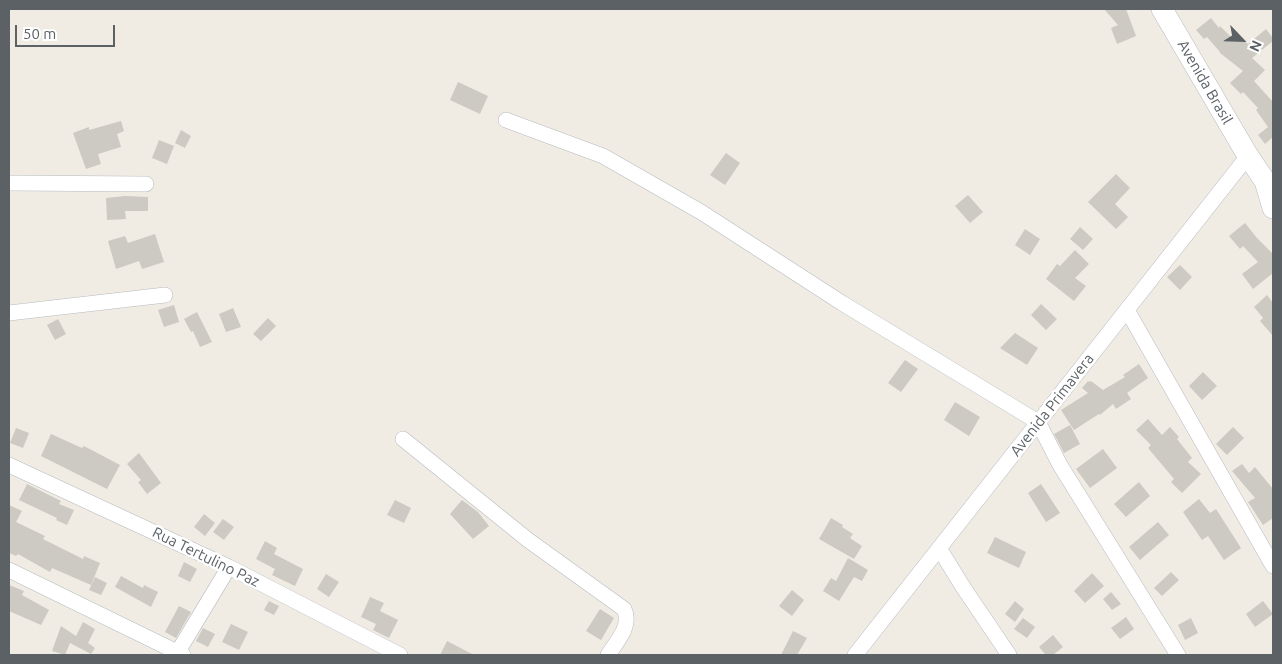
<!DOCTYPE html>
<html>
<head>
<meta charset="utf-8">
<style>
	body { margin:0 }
	#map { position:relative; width:1282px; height:664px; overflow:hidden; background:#f0ece4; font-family:Ubuntu,sans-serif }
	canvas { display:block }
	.frame { position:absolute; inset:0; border:10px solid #5c6166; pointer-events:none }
	.north { position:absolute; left:1217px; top:15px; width:50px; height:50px; -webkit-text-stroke:4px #fff; paint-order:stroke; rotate:114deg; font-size:14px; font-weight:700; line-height:20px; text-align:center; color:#5c6166 }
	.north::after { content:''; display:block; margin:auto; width:18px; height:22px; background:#5c6166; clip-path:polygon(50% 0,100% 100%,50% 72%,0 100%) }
	.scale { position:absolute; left:15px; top:25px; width:100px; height:22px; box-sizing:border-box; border:2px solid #5c6166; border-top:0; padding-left:6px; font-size:15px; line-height:18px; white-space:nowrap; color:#5c6166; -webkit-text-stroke:4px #fff; paint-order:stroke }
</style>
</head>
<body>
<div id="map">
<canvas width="1282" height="664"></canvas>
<div class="frame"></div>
<div class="north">N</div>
<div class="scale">50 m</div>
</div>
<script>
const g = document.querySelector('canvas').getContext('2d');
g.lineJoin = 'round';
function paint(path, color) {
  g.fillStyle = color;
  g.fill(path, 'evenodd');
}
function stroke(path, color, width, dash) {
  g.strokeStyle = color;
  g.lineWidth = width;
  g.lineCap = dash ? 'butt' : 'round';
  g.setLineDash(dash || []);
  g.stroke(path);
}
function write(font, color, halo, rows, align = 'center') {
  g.font = font + ' Ubuntu,sans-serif';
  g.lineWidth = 5;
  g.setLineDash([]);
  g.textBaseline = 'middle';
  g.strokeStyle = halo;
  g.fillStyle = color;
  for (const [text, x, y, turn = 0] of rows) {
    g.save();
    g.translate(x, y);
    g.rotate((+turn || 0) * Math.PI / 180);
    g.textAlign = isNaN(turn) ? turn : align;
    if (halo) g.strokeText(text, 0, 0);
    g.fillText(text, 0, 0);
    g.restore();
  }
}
paint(new Path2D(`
	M 1104,9 L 1126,9 L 1136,36 L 1117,44 L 1111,28 L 1118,25 Z
	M 1211,18 L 1219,28 L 1220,26 L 1231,37 L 1234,34 L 1248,44 L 1266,29 L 1273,38 L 1273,41 L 1252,58 L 1265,70 L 1254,81 L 1273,102 L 1273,137 L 1265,144 L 1258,135 L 1268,127 L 1256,110 L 1258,108 L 1243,92 L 1241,94 L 1230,83 L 1243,71 L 1220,53 L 1220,52 L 1207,37 L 1204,39 L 1196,30 Z
	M 458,82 L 488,96 L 480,114 L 450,100 Z
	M 121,121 L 124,131 L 117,134 L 121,147 L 98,154 L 101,164 L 86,169 L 73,133 L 89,127 L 89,130 Z
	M 181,130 L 191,136 L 185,148 L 175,143 Z
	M 159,140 L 174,146 L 167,164 L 152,158 Z
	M 726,153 L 740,163 L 725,185 L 710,175 Z
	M 1116,174 L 1130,188 L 1115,204 L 1128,217 L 1116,229 L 1088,202 Z
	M 968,195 L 983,212 L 970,223 L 955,206 Z
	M 125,196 L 148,197 L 148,211 L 125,211 L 126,219 L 107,220 L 106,198 Z
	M 1245,223 L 1257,238 L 1273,254 L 1273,273 L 1253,289 L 1242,274 L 1258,262 L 1243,246 L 1240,249 L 1229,236 Z
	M 1080,227 L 1093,239 L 1083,250 L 1070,239 Z
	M 1025,229 L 1040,239 L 1030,255 L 1015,245 Z
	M 155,234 L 164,262 L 142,269 L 139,261 L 116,269 L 108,241 L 125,236 L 128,243 Z
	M 1075,250 L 1089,264 L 1075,278 L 1086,286 L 1074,301 L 1046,279 L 1057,264 L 1060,266 Z
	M 1180,265 L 1192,277 L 1180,290 L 1167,277 Z
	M 1267,295 L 1273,303 L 1273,336 L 1260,321 L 1263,318 L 1254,307 Z
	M 1041,304 L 1057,319 L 1046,330 L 1031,315 Z
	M 174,305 L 179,322 L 164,327 L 158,310 Z
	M 233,308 L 241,327 L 226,332 L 219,314 Z
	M 197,312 L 212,342 L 200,347 L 193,331 L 191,332 L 184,319 Z
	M 268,318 L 276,326 L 261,341 L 253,334 Z
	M 58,319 L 66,334 L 55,340 L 47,325 Z
	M 1015,333 L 1038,348 L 1027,365 L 1000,348 Z
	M 905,360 L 918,369 L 901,392 L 888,383 Z
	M 1139,364 L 1148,378 L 1127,393 L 1131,399 L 1116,409 L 1113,404 L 1100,415 L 1099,414 L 1074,430 L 1061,410 L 1088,393 L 1082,388 L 1088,381 L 1090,382 L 1091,381 L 1103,390 L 1125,377 L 1123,375 Z
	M 1203,372 L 1217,386 L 1202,400 L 1189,386 Z
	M 955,402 L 980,417 L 969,436 L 944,420 Z
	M 1148,419 L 1162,435 L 1170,427 L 1179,437 L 1177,439 L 1192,458 L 1188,462 L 1201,474 L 1182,493 L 1171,482 L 1174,479 L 1148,448 L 1151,445 L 1136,430 Z
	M 1070,425 L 1080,444 L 1064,453 L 1054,434 Z
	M 1233,427 L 1244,438 L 1227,455 L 1216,444 Z
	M 16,428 L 29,433 L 23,448 L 10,443 Z
	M 51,434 L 82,448 L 84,446 L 120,465 L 107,489 L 41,456 Z
	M 1103,449 L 1117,468 L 1090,488 L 1076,469 Z
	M 139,453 L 161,483 L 147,494 L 138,482 L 141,480 L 127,464 Z
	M 1242,464 L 1249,473 L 1255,467 L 1273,489 L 1273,518 L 1263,525 L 1248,502 L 1255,498 L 1232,471 Z
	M 1139,482 L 1150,496 L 1126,517 L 1114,504 Z
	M 27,484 L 61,501 L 59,504 L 74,510 L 67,525 L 56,520 L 57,518 L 19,500 Z
	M 1041,484 L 1060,513 L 1046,522 L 1028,493 Z
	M 1199,499 L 1210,513 L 1216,509 L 1241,548 L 1224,560 L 1208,536 L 1202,540 L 1183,512 Z
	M 395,500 L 411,508 L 404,523 L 387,515 Z
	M 462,500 L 478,512 L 489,526 L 473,539 L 450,514 Z
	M 9,505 L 22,511 L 16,522 L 45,536 L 43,539 L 83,559 L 84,556 L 100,563 L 91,585 L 52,568 L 50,572 L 18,554 L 16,556 L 9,553 Z
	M 204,514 L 215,523 L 205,536 L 194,527 Z
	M 831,518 L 843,525 L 842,527 L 853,534 L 850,538 L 862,546 L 854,559 L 819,539 Z
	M 223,519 L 234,527 L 224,540 L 213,532 Z
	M 1158,522 L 1169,535 L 1140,560 L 1129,547 Z
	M 995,537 L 1026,552 L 1019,568 L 987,553 Z
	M 265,541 L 277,548 L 274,554 L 303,569 L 295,586 L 272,575 L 275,569 L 256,559 Z
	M 848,558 L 868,570 L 862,581 L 854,577 L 839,601 L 823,591 L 831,578 L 836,581 Z
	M 184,562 L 197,569 L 190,582 L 178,576 Z
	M 1171,572 L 1179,580 L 1162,596 L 1154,588 Z
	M 1092,573 L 1104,586 L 1085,603 L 1074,591 Z
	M 326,574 L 339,582 L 329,597 L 317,589 Z
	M 121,576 L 143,588 L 144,585 L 158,592 L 151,607 L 115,587 Z
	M 95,577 L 107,583 L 101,595 L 89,590 Z
	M 9,585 L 24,591 L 22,595 L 49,610 L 41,625 L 9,611 Z
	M 792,590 L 804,600 L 792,616 L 779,606 Z
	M 1111,592 L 1121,604 L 1112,610 L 1103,599 Z
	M 370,597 L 384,603 L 380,611 L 398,620 L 389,638 L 373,630 L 376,624 L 361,617 Z
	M 269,601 L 279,606 L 274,615 L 264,610 Z
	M 1015,601 L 1024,609 L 1015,622 L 1005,614 Z
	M 1263,601 L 1273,614 L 1255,627 L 1246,614 Z
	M 179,606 L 191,612 L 176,638 L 165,632 Z
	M 600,609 L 614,618 L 601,640 L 586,631 Z
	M 1126,617 L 1134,629 L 1120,639 L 1111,628 Z
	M 1023,618 L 1035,627 L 1027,638 L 1014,629 Z
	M 1191,618 L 1198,633 L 1185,640 L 1178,625 Z
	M 83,622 L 95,629 L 88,643 L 95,648 L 91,654 L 70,643 L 65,655 L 52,651 L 61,626 L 76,636 Z
	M 231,624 L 248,632 L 239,650 L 222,642 Z
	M 203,628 L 215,634 L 208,647 L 196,641 Z
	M 793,631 L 807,638 L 797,655 L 781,655 Z
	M 1053,635 L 1063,647 L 1053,655 L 1046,655 L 1039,647 Z
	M 447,641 L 474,655 L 440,655 Z`), '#cdc9c3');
const street = new Path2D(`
	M 506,120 L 603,156 L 701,212 L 842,303 L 1038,422 L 1060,465 L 1178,655
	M 9,183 L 146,184
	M 1127,310 L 1273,566
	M 9,313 L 165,295
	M 403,439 L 528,540 L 624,609 C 632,626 617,641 608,655
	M 9,465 L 229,567 L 400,655
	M 939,548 L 963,587 L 1009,655
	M 9,570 L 183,655
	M 176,655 L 229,567
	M 855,655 L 1248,156`);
const secondary = new Path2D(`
	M 1162,9 L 1248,156 L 1265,181 L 1273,208`);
stroke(street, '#b6babf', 16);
stroke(secondary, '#b5babf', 22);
stroke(street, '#fff', 15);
stroke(secondary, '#fff', 21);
write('15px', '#5c6166', '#fff', [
	["Avenida Brasil",1205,82,60],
	["Avenida Primavera",1052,405,-52],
	["Rua Tertulino Paz",206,557,26]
]);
</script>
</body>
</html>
